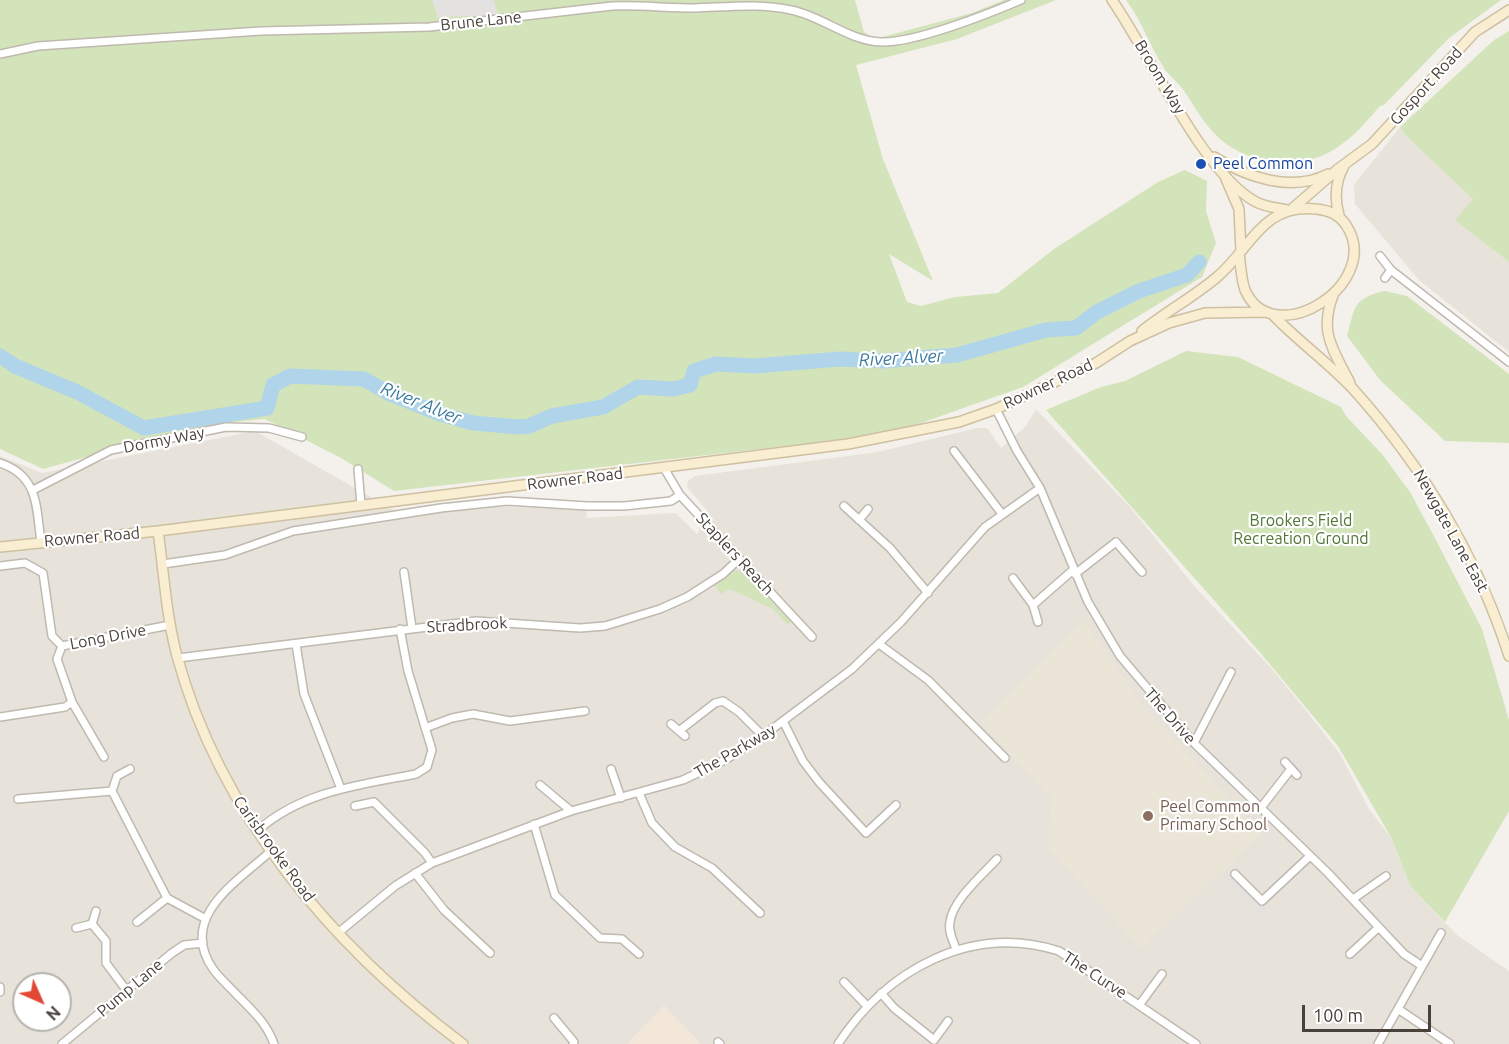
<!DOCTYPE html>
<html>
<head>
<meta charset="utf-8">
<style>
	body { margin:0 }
	#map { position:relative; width:1509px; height:1044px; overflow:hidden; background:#f4f1ec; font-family:Ubuntu,sans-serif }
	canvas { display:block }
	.north { position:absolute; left:12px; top:972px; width:60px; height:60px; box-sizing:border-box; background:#fff; border:2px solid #b6b3b0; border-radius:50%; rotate:135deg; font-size:16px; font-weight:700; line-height:24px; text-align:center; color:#48423a }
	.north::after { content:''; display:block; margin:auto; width:21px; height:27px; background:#e24835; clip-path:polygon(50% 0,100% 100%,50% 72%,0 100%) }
	.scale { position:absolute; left:1302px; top:1005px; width:129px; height:27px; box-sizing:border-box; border:3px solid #48423a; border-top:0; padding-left:8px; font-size:18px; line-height:21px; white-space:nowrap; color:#48423a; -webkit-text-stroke:4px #fff; paint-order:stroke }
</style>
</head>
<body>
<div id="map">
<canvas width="1509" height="1044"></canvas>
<div class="north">N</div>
<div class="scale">100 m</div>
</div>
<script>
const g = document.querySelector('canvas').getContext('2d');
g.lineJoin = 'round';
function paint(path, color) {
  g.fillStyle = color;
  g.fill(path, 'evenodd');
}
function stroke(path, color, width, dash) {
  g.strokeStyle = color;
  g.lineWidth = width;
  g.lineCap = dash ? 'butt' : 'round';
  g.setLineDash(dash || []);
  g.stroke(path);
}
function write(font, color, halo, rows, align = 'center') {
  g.font = font + ' Ubuntu,sans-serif';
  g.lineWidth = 4.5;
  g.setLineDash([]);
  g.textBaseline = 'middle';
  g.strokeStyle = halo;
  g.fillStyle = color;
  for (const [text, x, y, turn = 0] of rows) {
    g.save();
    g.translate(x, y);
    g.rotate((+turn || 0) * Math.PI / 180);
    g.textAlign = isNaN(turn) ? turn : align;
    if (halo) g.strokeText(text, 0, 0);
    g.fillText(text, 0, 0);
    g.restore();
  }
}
paint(new Path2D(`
	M 1400,127 L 1405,135 L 1474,199 L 1456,220 L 1509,262 L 1509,352 L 1419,280 L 1355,204 L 1354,185 Z
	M 1036,409 L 1130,507 L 1195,587 L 1272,669 L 1316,723 L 1340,754 L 1369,809 L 1392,839 L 1410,886 L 1457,935 L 1509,971 L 1509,1044 L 0,1044 L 0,456 L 42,473 L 255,431 L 404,516 L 489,506 L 586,510 L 587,518 L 676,513 L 697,534 L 709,513 L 687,487 L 688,481 L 695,476 L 878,452 L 977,428 L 987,428 L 1001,448 L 1025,427 ZM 24,984 L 60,984 L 60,1020 L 24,1020 Z`), '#e7e3db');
paint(new Path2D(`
	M 664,1005 L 701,1044 L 627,1044 Z`), '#f3e7da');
paint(new Path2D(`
	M 1084,620 L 1143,706 L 1262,834 L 1141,949 L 1048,848 L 1051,798 L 981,723 Z`), '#ebe5d8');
paint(new Path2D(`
	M 0,0 L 855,0 L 864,32 L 875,39 L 972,13 L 1004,0 L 1056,0 L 957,39 L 856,65 L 883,159 L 933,281 L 889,254 L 907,302 L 921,306 L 955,297 L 998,293 L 1054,249 L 1158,182 L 1185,170 L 1207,181 L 1206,211 L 1216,243 L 1202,277 L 1023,387 L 890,434 L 394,491 L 341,458 L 265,419 L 225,423 L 190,432 L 159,437 L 43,469 L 0,449 Z
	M 1126,0 L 1501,0 L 1449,38 L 1384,105 L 1380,106 C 1368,119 1358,133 1342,144 C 1306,172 1254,168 1220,139 C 1204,125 1194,105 1182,88 C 1177,82 1171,77 1166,71 C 1151,49 1142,21 1126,0 Z
	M 1509,31 L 1509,262 L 1455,220 L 1473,199 L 1405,135 L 1400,127 L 1494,40 Z
	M 1385,291 L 1407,296 L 1509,374 L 1509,443 L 1445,441 L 1380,380 L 1347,336 C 1355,307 1353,298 1385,291 Z
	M 1186,351 L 1238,357 L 1341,407 L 1346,416 L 1382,454 L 1410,492 L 1437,542 L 1482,629 L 1509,720 L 1509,811 L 1445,922 L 1410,886 L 1392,839 L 1338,746 L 1257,649 L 1046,410 L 1101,387 L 1125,381 Z
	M 734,570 L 743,572 L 791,622 L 788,625 L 773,609 L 730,589 L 721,594 L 714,584 Z`), '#d3e3ba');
paint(new Path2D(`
	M 432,0 L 494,0 L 498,15 L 438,17 Z
	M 1289,754 L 1305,771 L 1291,783 L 1276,766 Z
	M 1227,872 L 1264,909 L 1260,913 L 1223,876 Z`), '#e4e2e0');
stroke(new Path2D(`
	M 0,356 L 15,366 L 77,392 L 144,428 L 267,408 L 273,385 L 290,376 L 364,379 L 388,393 L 440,414 L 473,423 L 519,427 L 529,426 L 552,416 L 603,407 L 638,387 L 673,389 L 690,385 L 694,371 L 716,364 L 755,366 L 840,359 L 882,361 L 957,355 L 1046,330 L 1076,328 L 1097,312 L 1139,291 L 1187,275 L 1199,262`), '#b0d4e9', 15);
const street = new Path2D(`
	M 0,54 L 38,46 L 261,31 L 429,27 L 612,6 C 640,5 667,8 695,8 C 727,7 760,3 791,10 C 822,16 849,41 881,42 C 915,43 988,14 1021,0
	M 1380,256 L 1391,270 L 1509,362
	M 1385,278 L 1391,270
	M 996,409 L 1017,451 L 1040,488 L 1088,602 L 1120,656 L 1194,743 L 1328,873 L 1404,954 L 1422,966
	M 954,451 L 1002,514
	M 0,463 C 39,476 36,507 41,542
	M 664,468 L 680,495 L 812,637
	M 358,469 L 361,505
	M 33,490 L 111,450 L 226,427 L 269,428 L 302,437
	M 844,506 L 890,548 L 928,593
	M 859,520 L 868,509
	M 163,564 L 225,555 L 293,531 L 441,508 L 507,501 L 587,506 L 624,506 L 671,501 L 680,495
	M 0,566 L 25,563 L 43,573 L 52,636 L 62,646 L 170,625
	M 404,572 L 412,628
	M 1075,574 L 1116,542 L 1142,572
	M 1013,578 L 1033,605 L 1038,622
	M 1033,605 L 1073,570
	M 296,644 L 304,694 L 341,789
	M 879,644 L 928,680 L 1005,758
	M 62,646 L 57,659 L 72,702 L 104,757
	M 178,658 L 476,621 L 580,628 L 605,626 L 660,609 L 687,597 L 723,574 L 739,559
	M 0,717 L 65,707 L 72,702
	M 784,723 L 803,761 L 819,782 L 866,833 L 896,805
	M 671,724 L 685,736
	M 425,728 L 452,718 L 473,714 L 510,721 L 585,711
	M 679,731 L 715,703 L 723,701 L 739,712 L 763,736
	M 1194,743 L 1231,672
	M 1285,762 L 1297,775
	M 130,769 L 117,776 L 112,791 L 167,898 L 204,918
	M 611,769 L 621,798
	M 540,785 L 571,811
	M 639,793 L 652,823 L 675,847 L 712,868 L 760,913
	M 18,799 L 112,791
	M 355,806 L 374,802 L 425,853 L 432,863
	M 1260,809 L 1291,769
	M 534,824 L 555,895 L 600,938 L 622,939 L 639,954
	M 257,831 C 302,791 359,785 416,774 L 427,767 L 432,750 L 408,671 L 400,629
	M 271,851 C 238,881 177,917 213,969 C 220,979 230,987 238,996 C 253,1011 267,1024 274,1044
	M 415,873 L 444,910 L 490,953
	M 1235,874 L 1262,901 L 1310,856
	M 1353,899 L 1386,876
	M 96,911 L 92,924 L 106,941 L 106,963 L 127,991
	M 137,922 L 167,898
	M 76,928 L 92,924
	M 338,933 L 395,886 L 432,863 L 571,811 L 683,780 L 725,760 L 763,736 L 852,669 L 901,622 L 985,527 L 1040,488
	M 956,949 C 953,940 948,932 950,922 C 952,901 983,874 997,859
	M 1350,954 L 1379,927
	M 844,982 L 867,1006
	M 0,987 L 0,992
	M 881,993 L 894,1008 L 934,1040 L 948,1021
	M 1140,1004 L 1162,974
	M 1398,1009 L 1450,1044
	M 554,1018 L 574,1042 L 573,1044
	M 718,1042 L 720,1044
	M 62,1044 L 172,953 L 184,945 L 203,943
	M 838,1044 C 886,970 971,923 1059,951 L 1196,1044
	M 1378,1044 L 1441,933`);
const secondary = new Path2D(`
	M 1112,0 C 1148,51 1203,174 1256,202 C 1266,207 1277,208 1287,210
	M 1214,157 C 1247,177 1291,193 1328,174
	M 1226,179 L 1239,209 L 1241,251
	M 1293,208 L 1338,169 L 1372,144 L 1475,32 L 1509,10
	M 1339,215 C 1334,197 1335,182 1344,166
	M 1334,293 C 1318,332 1333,349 1350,383
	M 1274,316 C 1299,342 1330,364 1354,390 C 1423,467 1478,558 1509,656
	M 1142,331 C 1166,312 1193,297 1216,278 C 1251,249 1262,203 1316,209 C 1328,210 1339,214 1346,225 C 1385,283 1273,354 1245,290 C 1241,279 1241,266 1239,254
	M 158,531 C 164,573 166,615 177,656 C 220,815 333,947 463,1044
	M 0,547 L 158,531 L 848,444 L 959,422 L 996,409 L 1096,363 L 1130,341 L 1169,323 L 1205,313 L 1267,312`);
stroke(street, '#bfb9af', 10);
stroke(secondary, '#cec0a1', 12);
stroke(street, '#fff', 7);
stroke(secondary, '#f9eed1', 9);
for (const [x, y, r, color] of [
	[1201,164,6,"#1a4fb4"],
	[1148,816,6,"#8d6e63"]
]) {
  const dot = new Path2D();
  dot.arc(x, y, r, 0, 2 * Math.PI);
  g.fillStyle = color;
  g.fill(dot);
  stroke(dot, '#fff', 2);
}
write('16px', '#48423a', '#fff', [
	["Brune Lane",481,21,-6],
	["Broom Way",1160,77,59],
	["Gosport Road",1426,86,-48],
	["Rowner Road",1048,384,-25],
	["Dormy Way",164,440,-11],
	["Rowner Road",575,479,-7],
	["Newgate Lane East",1451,531,61],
	["Rowner Road",92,537,-5],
	["Staplers Reach",735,554,47],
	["Stradbrook",467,625,-3],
	["Long Drive",108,637,-11],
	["The Drive",1170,716,49],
	["The Parkway",735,751,-30],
	["Carisbrooke Road",274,849,54],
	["The Curve",1095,975,33],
	["Pump Lane",130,988,-40]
]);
write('16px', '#164399', '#fff', [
	["Peel Common",1213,164]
], 'left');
write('16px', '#4f7433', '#fff', [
	["Brookers Field",1301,521],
	["Recreation Ground",1301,539]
]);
write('16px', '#785e54', '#fff', [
	["Peel Common",1160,807],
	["Primary School",1160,825]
], 'left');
write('italic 18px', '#3d7ba0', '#fff', [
	["River Alver",901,358,-3],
	["River Alver",421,403,22]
]);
</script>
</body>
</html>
